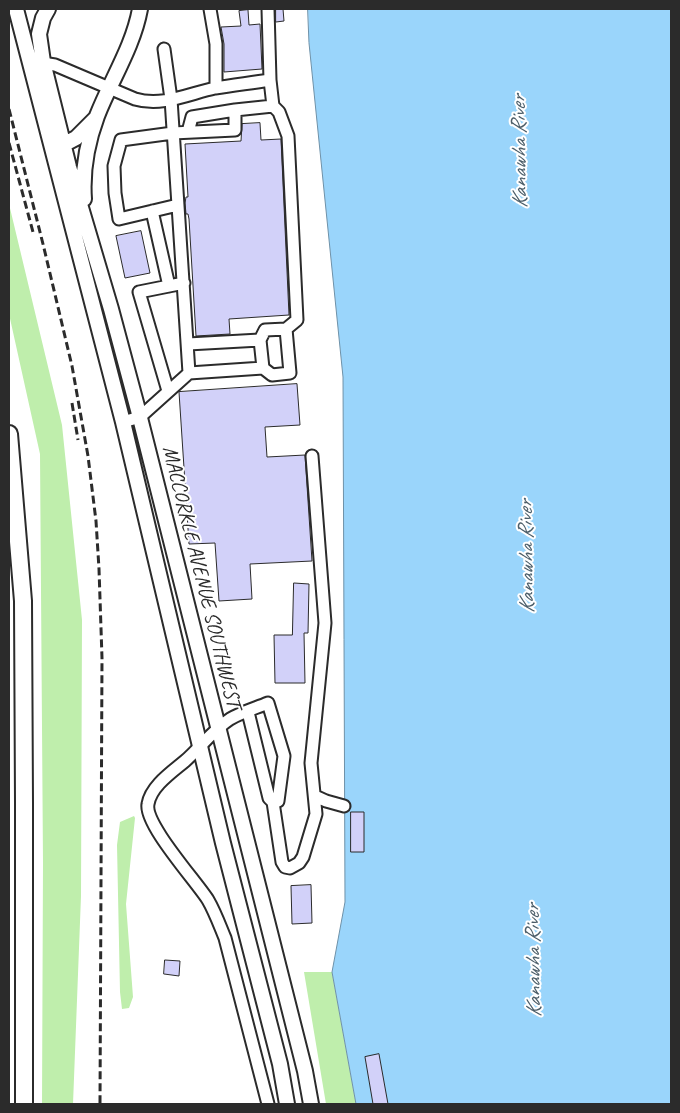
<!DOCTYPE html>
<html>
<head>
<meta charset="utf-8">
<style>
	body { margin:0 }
	#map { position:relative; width:680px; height:1113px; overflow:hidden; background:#fff; font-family:Caveat,sans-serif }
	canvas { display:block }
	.frame { position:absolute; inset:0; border:10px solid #2b2b2b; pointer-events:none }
</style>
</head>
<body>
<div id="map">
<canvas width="680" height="1113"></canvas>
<div class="frame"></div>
</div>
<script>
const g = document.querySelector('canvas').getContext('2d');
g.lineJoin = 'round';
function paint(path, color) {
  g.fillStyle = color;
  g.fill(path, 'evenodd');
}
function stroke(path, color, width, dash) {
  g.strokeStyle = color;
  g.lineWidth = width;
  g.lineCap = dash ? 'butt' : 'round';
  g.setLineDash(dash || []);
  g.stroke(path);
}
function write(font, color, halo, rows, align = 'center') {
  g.font = font + ' Caveat,sans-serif';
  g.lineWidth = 4;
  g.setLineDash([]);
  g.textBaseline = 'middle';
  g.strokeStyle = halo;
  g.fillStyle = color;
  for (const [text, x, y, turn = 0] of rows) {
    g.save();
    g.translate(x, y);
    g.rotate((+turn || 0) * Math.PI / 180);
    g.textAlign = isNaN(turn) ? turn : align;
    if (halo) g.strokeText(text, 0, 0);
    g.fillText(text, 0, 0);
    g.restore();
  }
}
paint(new Path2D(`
	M 9,204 L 62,425 L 82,620 L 81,896 L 73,1104 L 42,1104 L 43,863 L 40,454 L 9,314 Z
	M 134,816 L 135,818 L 126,904 L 133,997 L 129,1008 L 122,1009 L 120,992 L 117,845 L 120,822 Z
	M 304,972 L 332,972 L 356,1104 L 326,1104 Z`), '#bfeeac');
const water = new Path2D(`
	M 308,9 L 671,9 L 671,1104 L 356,1104 L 332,972 L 345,902 L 343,377 L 309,43 Z`);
paint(water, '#9ad5fb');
stroke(water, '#6e91a8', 1);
const building = new Path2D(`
	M 276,9 L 283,9 L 284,21 L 276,22 Z
	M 248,10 L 249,25 L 260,24 L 262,69 L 224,72 L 224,44 L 221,27 L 241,26 L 239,11 Z
	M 260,123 L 261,140 L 281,139 L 289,315 L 229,319 L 230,334 L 196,336 L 189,219 L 188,214 L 186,214 L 185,203 L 186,197 L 188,197 L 185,144 L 241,141 L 242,124 Z
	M 141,231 L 150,273 L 125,278 L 116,236 Z
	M 297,384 L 300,425 L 265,427 L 267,457 L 305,455 L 312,561 L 250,564 L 252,599 L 219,601 L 215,543 L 189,544 L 179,392 Z
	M 294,583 L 309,584 L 308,633 L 304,633 L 305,683 L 275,683 L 274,635 L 292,635 Z
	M 351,812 L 364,812 L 364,852 L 351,852 Z
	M 311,885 L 312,923 L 292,924 L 291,886 Z
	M 165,960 L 180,961 L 179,976 L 164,974 Z
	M 379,1054 L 388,1104 L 373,1104 L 365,1057 Z`);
paint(building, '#d2d1f9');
stroke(building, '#2b2b2b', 1);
const minor = new Path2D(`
	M 210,9 L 216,44 L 216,88
	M 36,62 L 55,65 L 135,99 C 162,107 188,94 215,88 C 233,85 251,83 270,80
	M 273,106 L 279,112 L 288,136 L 297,320 L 286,329
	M 188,132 L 192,117 L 235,110
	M 178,205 L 119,219 L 115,193 L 114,166 L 121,140 L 173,133 L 235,130 L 235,110 L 273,106 L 270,80 L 268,9
	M 152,211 L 169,286
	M 260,340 L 263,368
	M 188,344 L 260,340 L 265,330 L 286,329 L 290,373 L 272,375 L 263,368 L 189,373
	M 168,391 L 139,292 L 184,283
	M 123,422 L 140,417 L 189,373 L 171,99 L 164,49
	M 248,712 L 269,798 L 273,802 L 278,801 L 284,756 L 268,703 C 256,708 242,712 230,719 C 213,730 200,748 185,761 C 172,772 151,786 148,804 C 144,824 196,881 208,900 C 215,912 220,926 225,938 L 268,1104
	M 315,796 L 326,801 L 344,806
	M 273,802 L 282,862 L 285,867 L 290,868 L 299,863 L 303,857 L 316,814 L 311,763 L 325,623 L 312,456`);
const major = new Path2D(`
	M 16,9 L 123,422 L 223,843 L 280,1064 L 287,1104
	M 48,9 L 43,18 L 39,34 L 43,62 L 69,167 L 111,309 L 138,410 L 305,1071 L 311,1104
	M 57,148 L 76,138 L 95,119
	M 84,199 C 82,171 87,143 97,116 C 111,80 133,47 140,9`);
const highway = new Path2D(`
	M 9,434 L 23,601 L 24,803 L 24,1104`);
stroke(minor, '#2b2b2b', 15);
stroke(major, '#2b2b2b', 18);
stroke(highway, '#2b2b2b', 20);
stroke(minor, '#fff', 11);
stroke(major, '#fff', 14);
stroke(highway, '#fff', 16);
stroke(new Path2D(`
	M 9,109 L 43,244 L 72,366 L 88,456 L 96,521 L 99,569 L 102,658 L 100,1104
	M 9,143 L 33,232
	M 72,403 L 78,440`), '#2b2b2b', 3, [8, 4]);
write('21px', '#2b2b2b', '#fff', [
	["MACCORKLE AVENUE SOUTHWEST",201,577,76]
]);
write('italic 22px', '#4c5e69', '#fff', [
	["Kanawha River",520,152,-91],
	["Kanawha River",527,557,-91],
	["Kanawha River",534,961,-91]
]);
</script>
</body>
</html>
